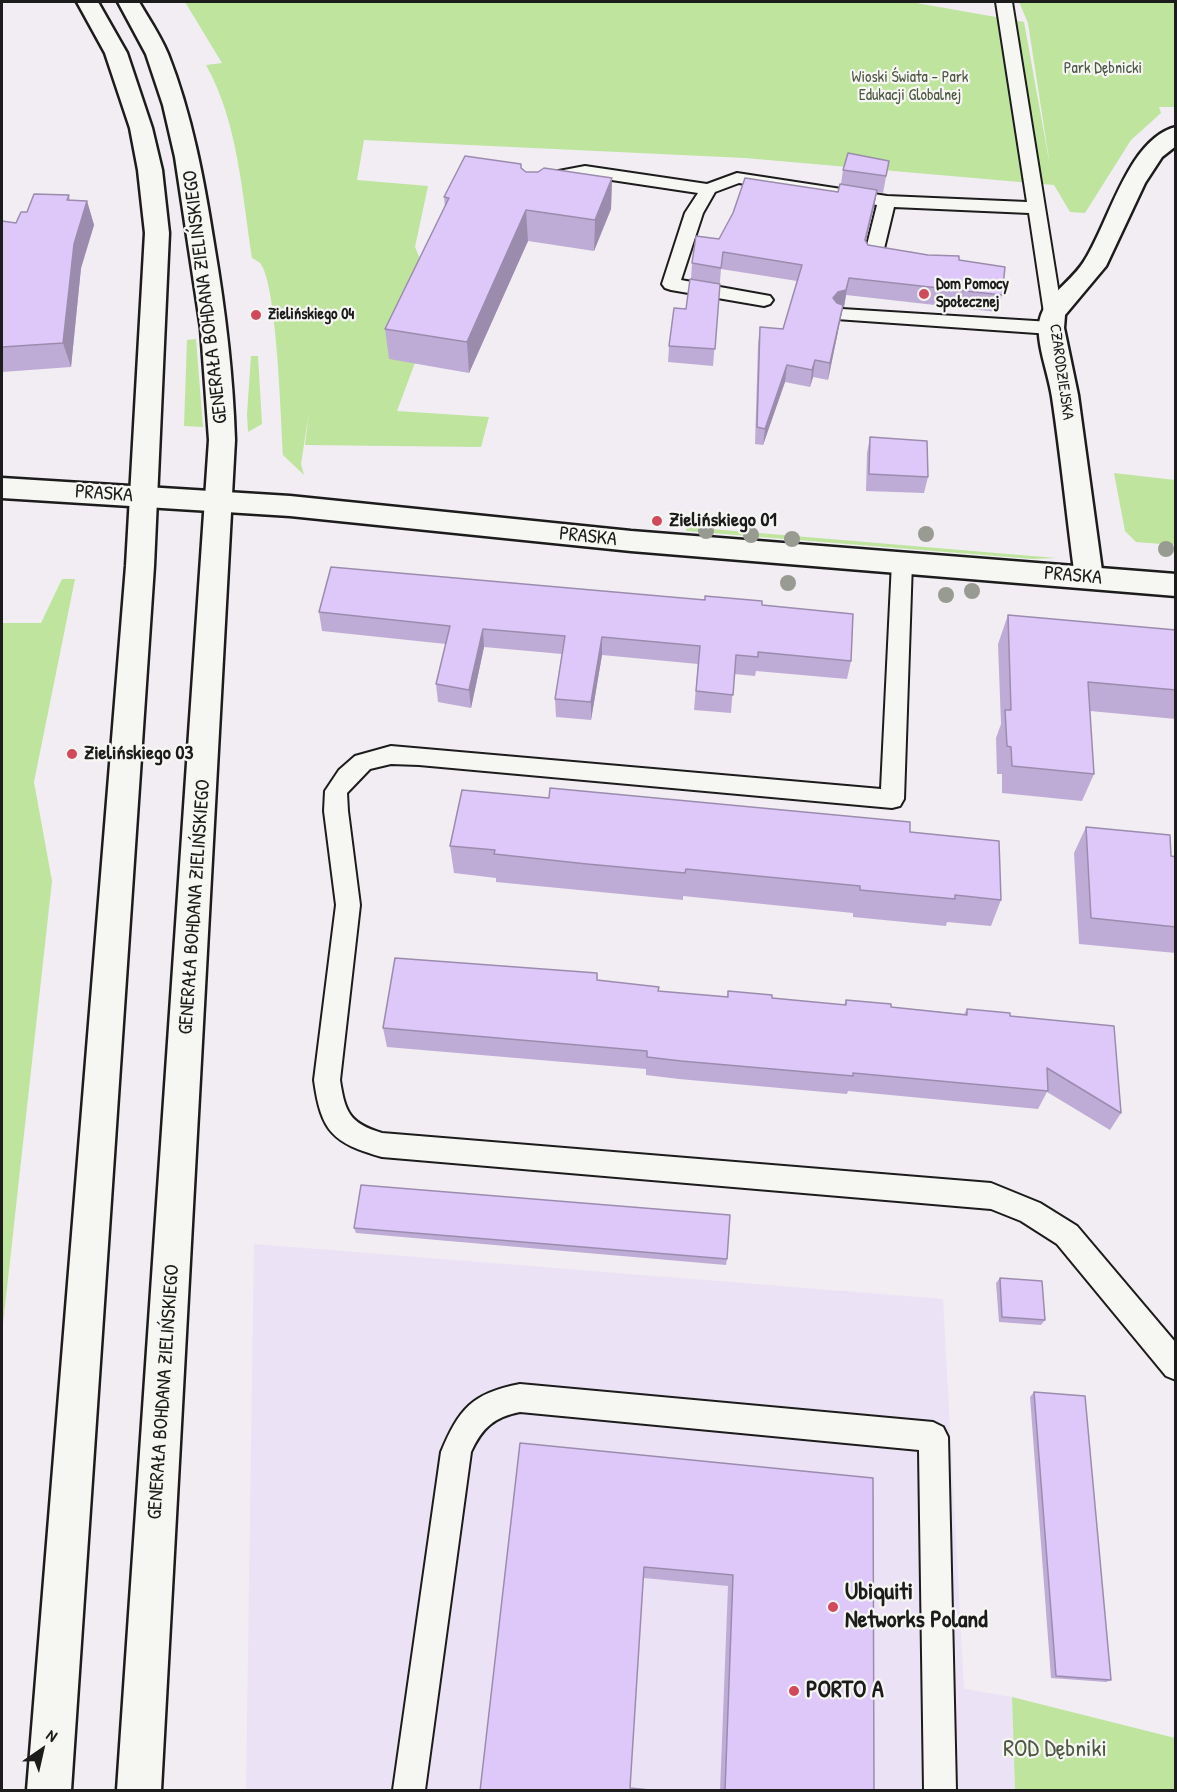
<!DOCTYPE html>
<html>
<head>
<meta charset="utf-8">
<style>
	body { margin:0 }
	#map { position:relative; width:1177px; height:1792px; overflow:hidden; background:#f1edf3; font-family:"Patrick Hand",sans-serif }
	canvas { display:block }
	.frame { position:absolute; inset:0; border:3px solid #1c1c1c; pointer-events:none }
	.north { position:absolute; left:12px; top:1720px; width:60px; height:60px; -webkit-text-stroke:4px #f6f6f2; paint-order:stroke; rotate:34deg; font-size:16px; font-weight:700; line-height:24px; text-align:center; color:#1c1c1c }
	.north::after { content:''; display:block; margin:auto; width:21px; height:27px; background:#1c1c1c; clip-path:polygon(50% 0,100% 100%,50% 72%,0 100%) }
</style>
</head>
<body>
<div id="map">
<canvas width="1177" height="1792"></canvas>
<div class="frame"></div>
<div class="north">N</div>
</div>
<script>
const g = document.querySelector('canvas').getContext('2d');
g.lineJoin = 'round';
function paint(path, color) {
  g.fillStyle = color;
  g.fill(path, 'evenodd');
}
function stroke(path, color, width, dash) {
  g.strokeStyle = color;
  g.lineWidth = width;
  g.lineCap = dash ? 'butt' : 'round';
  g.setLineDash(dash || []);
  g.stroke(path);
}
function write(font, color, halo, rows, align = 'center') {
  g.font = font + ' "Patrick Hand",sans-serif';
  g.lineWidth = 4.5;
  g.setLineDash([]);
  g.textBaseline = 'middle';
  g.strokeStyle = halo;
  g.fillStyle = color;
  for (const [text, x, y, turn = 0] of rows) {
    g.save();
    g.translate(x, y);
    g.rotate((+turn || 0) * Math.PI / 180);
    g.textAlign = isNaN(turn) ? turn : align;
    if (halo) g.strokeText(text, 0, 0);
    g.fillText(text, 0, 0);
    g.restore();
  }
}
paint(new Path2D(`
	M 254,1244 L 943,1299 L 964,1689 L 1012,1697 L 1015,1790 L 246,1790 Z`), '#ebe2f5');
paint(new Path2D(`
	M 185,2 L 911,2 L 1024,22 L 1050,166 L 1028,23 L 1019,2 L 1175,2 L 1175,107 L 1159,107 L 1161,113 L 1131,140 L 1085,213 L 1070,212 L 1054,185 L 745,158 L 364,140 L 357,180 L 428,186 L 415,247 L 438,301 L 397,411 L 489,417 L 481,447 L 305,445 L 309,412 L 301,464 L 304,475 L 283,455 C 281,423 277,282 260,263 C 258,261 255,260 252,258 C 242,193 238,122 206,65 L 222,63 Z
	M 196,339 L 203,427 L 184,426 L 187,340 Z
	M 251,356 L 258,356 L 262,424 L 248,432 L 247,414 Z
	M 1114,473 L 1175,480 L 1175,545 L 1136,542 L 1125,531 Z
	M 687,527 L 1056,558 L 1033,559 L 686,531 Z
	M 62,579 L 75,579 L 34,782 L 52,881 L 2,1333 L 2,623 L 41,623 Z
	M 1012,1697 L 1175,1738 L 1175,1790 L 1015,1790 Z`), '#bee49e');
const service = new Path2D(`
	M 996,2 L 1012,2 L 1062,313 L 1059,317 L 1047,317 L 1044,313 L 1029,213 L 894,207 L 882,257 L 879,261 L 867,261 L 864,257 L 877,205 L 739,183 L 715,192 L 703,213 L 681,280 L 770,296 L 773,300 L 770,304 L 764,306 L 671,290 L 665,288 L 662,284 L 685,213 L 698,193 L 585,176 L 560,181 L 547,188 L 541,187 L 538,183 L 548,173 L 585,166 L 707,184 L 737,173 L 887,196 L 1027,202 Z
	M 842,309 L 1051,322 L 1058,324 L 1060,328 L 1058,332 L 1051,334 L 836,319 L 833,315 L 836,311 Z
	M 902,554 L 909,557 L 912,562 L 904,799 L 900,806 L 892,808 L 419,765 L 391,764 L 370,769 L 347,793 L 348,811 L 360,905 L 340,1080 C 345,1112 349,1123 382,1133 L 991,1183 L 1040,1203 L 1077,1226 L 1176,1343 L 1176,1380 L 1166,1376 L 1057,1244 L 1021,1221 L 991,1209 L 382,1157 C 333,1143 321,1132 314,1080 L 336,905 L 324,811 L 325,791 L 339,770 L 355,756 L 391,746 L 881,789 L 892,562 L 895,557 Z
	M 520,1384 L 933,1422 L 943,1427 L 948,1437 L 956,1790 L 924,1790 L 919,1450 L 520,1412 C 494,1417 482,1428 471,1452 L 425,1790 L 393,1790 L 441,1452 C 459,1409 472,1393 520,1384 Z`);
const minor = new Path2D(`
	M 1176,127 L 1176,146 L 1162,157 L 1145,183 L 1106,266 L 1065,315 L 1064,328 L 1078,395 L 1103,578 L 1099,585 L 1089,588 L 1079,585 L 1075,578 C 1067,518 1061,457 1052,397 C 1049,375 1037,346 1039,325 C 1041,299 1069,284 1083,263 C 1108,227 1127,139 1176,127 Z`);
const tertiary = new Path2D(`
	M 2,478 L 290,496 L 631,531 L 1176,574 L 1176,596 L 631,551 L 290,516 L 2,498 Z`);
const secondary = new Path2D(`
	M 77,2 L 98,2 L 127,53 L 152,128 L 162,170 L 169,233 L 154,566 L 71,1790 L 27,1790 L 126,566 L 145,233 L 138,170 L 130,128 L 105,53 Z
	M 118,2 L 139,2 C 149,19 160,35 168,54 C 192,115 204,180 214,244 C 225,309 233,374 235,440 L 161,1790 L 117,1790 L 209,440 L 201,329 L 175,157 L 163,105 L 146,54 Z`);
stroke(service, '#1c1c1c', 4);
stroke(minor, '#1c1c1c', 5);
stroke(tertiary, '#1c1c1c', 5);
stroke(secondary, '#1c1c1c', 5);
paint(service, '#f6f6f2');
paint(minor, '#f6f6f2');
paint(tertiary, '#f6f6f2');
paint(secondary, '#f6f6f2');
g.fillStyle = '#979b92';
for (const [x, y] of [
	[706,531],
	[926,534],
	[751,535],
	[792,539],
	[1166,549],
	[788,583],
	[972,591],
	[946,595]
]) {
  g.beginPath();
  g.arc(x, y, 8, 0, 2 * Math.PI);
  g.fill();
}
paint(new Path2D(`
	M 889,161 L 883,193 L 877,192 L 874,207 L 866,241 L 868,245 L 959,260 L 1002,295 L 997,312 L 846,295 L 844,307 L 843,307 L 828,380 L 813,377 L 810,387 L 785,382 L 763,445 L 755,444 L 758,344 L 760,327 L 783,329 L 797,281 L 721,269 L 713,366 L 668,362 L 669,346 L 686,309 L 691,279 L 692,263 L 719,239 L 838,192 L 841,184 L 843,170 Z
	M 522,168 L 526,172 L 612,178 L 611,209 L 594,251 L 528,241 L 469,373 L 389,359 L 385,329 L 445,208 L 444,197 Z
	M 69,195 L 70,200 L 87,201 L 94,225 L 81,268 L 71,367 L 2,372 L 2,221 L 16,223 L 27,212 Z
	M 870,437 L 928,477 L 924,493 L 866,491 L 867,453 Z
	M 762,605 L 851,661 L 847,679 L 756,671 L 755,676 L 734,674 L 731,713 L 694,710 L 698,664 L 602,655 L 591,720 L 556,717 L 555,699 L 562,654 L 484,647 L 471,708 L 438,702 L 436,684 L 446,644 L 322,631 L 319,612 Z
	M 1008,615 L 1176,630 L 1176,719 L 1090,711 L 1094,774 L 1082,801 L 1002,793 L 1002,774 L 997,774 L 996,738 L 1001,724 L 998,644 Z
	M 1086,827 L 1171,856 L 1176,857 L 1176,953 L 1079,944 L 1074,853 Z
	M 910,832 L 1001,900 L 991,926 L 947,922 L 946,926 L 853,917 L 853,913 L 683,896 L 683,900 L 496,882 L 496,878 L 454,873 L 450,846 Z
	M 597,980 L 658,991 L 727,997 L 728,991 L 772,998 L 844,1005 L 846,1000 L 891,1007 L 964,1014 L 967,1009 L 1010,1016 L 1121,1113 L 1110,1130 L 1047,1092 L 1038,1109 L 848,1091 L 847,1094 L 679,1079 L 646,1075 L 646,1069 L 387,1047 L 383,1028 Z
	M 354,1228 L 727,1259 L 726,1265 L 356,1233 Z
	M 1000,1278 L 1045,1320 L 1041,1325 L 999,1322 L 996,1283 Z
	M 1034,1392 L 1111,1680 L 1106,1682 L 1051,1678 L 1030,1397 Z
	M 520,1443 L 873,1478 L 874,1791 L 720,1791 L 728,1586 L 644,1578 L 480,1791 Z`), '#bfacd6');
paint(new Path2D(`
	M 612,178 L 611,209 L 594,251 L 595,220 Z
	M 877,190 L 874,207 L 862,256 L 865,240 Z
	M 87,201 L 94,225 L 81,268 L 71,367 L 63,343 L 74,244 Z
	M 526,210 L 528,241 L 469,373 L 467,342 Z
	M 849,278 L 846,295 L 844,307 L 843,307 L 828,380 L 835,309 L 833,298 Z
	M 815,360 L 813,377 L 810,387 L 812,370 Z
	M 787,365 L 785,382 L 763,445 L 765,429 Z
	M 483,629 L 484,647 L 471,708 L 469,690 Z
	M 602,637 L 602,655 L 591,720 L 591,702 Z`), '#9b8cae');
const building = new Path2D(`
	M 848,153 L 889,161 L 886,176 L 843,170 Z
	M 465,156 L 521,164 L 521,168 L 526,172 L 538,172 L 544,168 L 612,178 L 595,220 L 526,210 L 467,342 L 385,329 L 449,198 L 444,197 Z
	M 745,178 L 838,192 L 840,184 L 877,190 L 865,240 L 868,245 L 928,255 L 959,256 L 959,260 L 1005,267 L 1002,295 L 849,278 L 846,290 L 838,292 L 833,298 L 837,303 L 843,305 L 830,363 L 815,360 L 812,370 L 787,365 L 765,429 L 757,427 L 760,327 L 783,329 L 802,265 L 723,252 L 721,268 L 692,263 L 696,236 L 719,239 L 733,213 Z
	M 34,194 L 69,195 L 67,200 L 87,201 L 74,244 L 63,343 L 2,347 L 2,221 L 16,223 L 21,212 L 27,212 Z
	M 690,279 L 720,284 L 715,349 L 669,346 L 674,308 L 686,309 Z
	M 870,437 L 927,441 L 928,477 L 869,474 Z
	M 331,567 L 705,600 L 705,596 L 762,601 L 762,605 L 853,614 L 851,661 L 758,652 L 758,657 L 736,655 L 733,695 L 696,691 L 700,646 L 602,637 L 591,702 L 555,699 L 565,636 L 483,629 L 469,690 L 436,684 L 450,626 L 319,612 Z
	M 1008,615 L 1176,630 L 1176,690 L 1088,682 L 1094,774 L 1012,766 L 1011,747 L 1007,746 L 1005,710 L 1011,710 Z
	M 550,788 L 910,822 L 910,832 L 999,841 L 1001,900 L 955,895 L 955,899 L 860,890 L 860,886 L 686,869 L 685,873 L 587,864 L 494,854 L 495,850 L 450,846 L 462,790 L 549,798 Z
	M 1086,827 L 1170,835 L 1171,856 L 1176,857 L 1176,927 L 1091,918 Z
	M 395,958 L 597,973 L 597,980 L 659,987 L 658,991 L 728,997 L 728,991 L 772,995 L 772,998 L 846,1005 L 846,1000 L 891,1004 L 891,1007 L 967,1015 L 967,1009 L 1010,1013 L 1010,1016 L 1114,1026 L 1121,1113 L 1047,1068 L 1048,1091 L 853,1073 L 853,1076 L 681,1061 L 647,1057 L 647,1051 L 383,1028 Z
	M 361,1185 L 730,1215 L 727,1259 L 354,1228 Z
	M 1000,1278 L 1042,1281 L 1045,1320 L 1002,1317 Z
	M 1034,1392 L 1085,1396 L 1111,1680 L 1056,1676 Z
	M 520,1443 L 873,1478 L 874,1791 L 725,1791 L 733,1575 L 644,1567 L 630,1788 L 659,1791 L 480,1791 Z`);
paint(building, '#dec8f9');
stroke(building, '#9b8cae', 1.5);
for (const [x, y, r, color] of [
	[924,294,6,"#d1495b"],
	[256,315,6,"#d1495b"],
	[657,521,6,"#d1495b"],
	[72,754,6,"#d1495b"],
	[833,1607,6,"#d1495b"],
	[794,1691,6,"#d1495b"]
]) {
  const dot = new Path2D();
  dot.arc(x, y, r, 0, 2 * Math.PI);
  g.fillStyle = color;
  g.fill(dot);
  stroke(dot, '#f6f6f2', 2);
}
write('16px', '#4d5843', '#f6f6f2', [
	["Park Dębnicki",1103,69],
	["Wioski Świata - Park",910,78],
	["Edukacji Globalnej",910,96]
]);
write('bold 16px', '#1c1c1c', '#f6f6f2', [
	["Dom Pomocy",936,285],
	["Społecznej",936,303],
	["Zielińskiego 04",268,315]
], 'left');
write('16px', '#1c1c1c', '#f6f6f2', [
	["CZARODZIEJSKA",1061,372,82]
]);
write('20px', '#1c1c1c', '#f6f6f2', [
	["GENERAŁA BOHDANA ZIELIŃSKIEGO",206,297,-97],
	["PRASKA",104,494,4],
	["PRASKA",588,537,6],
	["PRASKA",1073,576,5],
	["GENERAŁA BOHDANA ZIELIŃSKIEGO",195,907,-86],
	["GENERAŁA BOHDANA ZIELIŃSKIEGO",164,1392,-86]
]);
write('bold 20px', '#1c1c1c', '#f6f6f2', [
	["Zielińskiego 01",669,521],
	["Zielińskiego 03",84,754]
], 'left');
write('bold 24px', '#1c1c1c', '#f6f6f2', [
	["Ubiquiti",845,1593],
	["Networks Poland",845,1621],
	["PORTO A",806,1691]
], 'left');
write('24px', '#4d5843', '#f6f6f2', [
	["ROD Dębniki",1055,1750]
]);
</script>
</body>
</html>
